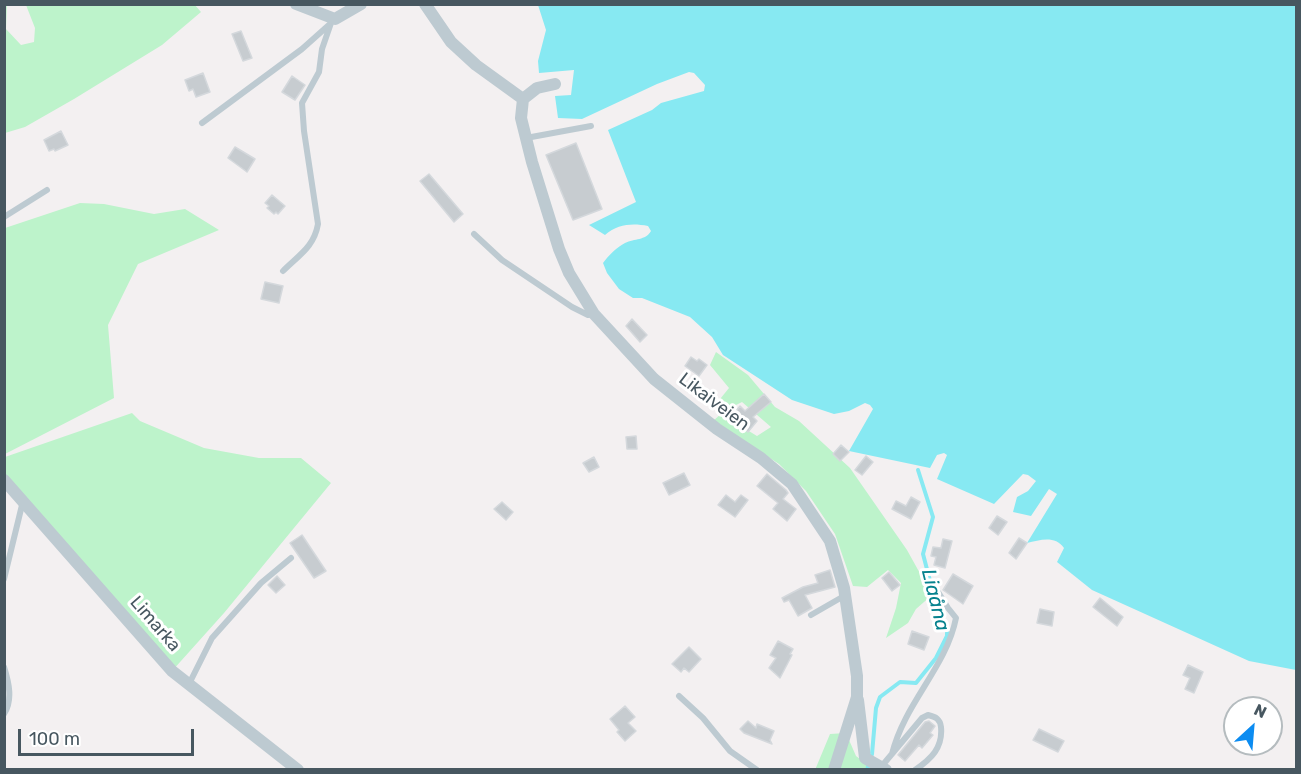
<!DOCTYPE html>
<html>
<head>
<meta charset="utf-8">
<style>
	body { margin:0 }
	#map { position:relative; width:1301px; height:774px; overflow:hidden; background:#f3f0f1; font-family:Rubik,sans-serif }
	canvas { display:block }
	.frame { position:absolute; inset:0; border:6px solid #475760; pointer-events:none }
	.north { position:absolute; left:1223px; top:696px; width:60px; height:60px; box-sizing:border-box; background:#fff; border:2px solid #b5bcbf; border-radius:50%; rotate:26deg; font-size:16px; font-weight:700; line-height:24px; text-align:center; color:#475760 }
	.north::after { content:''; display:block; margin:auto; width:21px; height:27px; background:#0c8cf1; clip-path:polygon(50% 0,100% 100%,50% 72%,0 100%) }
	.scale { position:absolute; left:18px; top:729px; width:176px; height:27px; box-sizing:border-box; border:3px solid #475760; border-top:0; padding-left:8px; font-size:18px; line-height:21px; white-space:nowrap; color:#475760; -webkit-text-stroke:4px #fff; paint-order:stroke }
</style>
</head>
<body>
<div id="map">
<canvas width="1301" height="774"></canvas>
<div class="frame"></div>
<div class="north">N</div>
<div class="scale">100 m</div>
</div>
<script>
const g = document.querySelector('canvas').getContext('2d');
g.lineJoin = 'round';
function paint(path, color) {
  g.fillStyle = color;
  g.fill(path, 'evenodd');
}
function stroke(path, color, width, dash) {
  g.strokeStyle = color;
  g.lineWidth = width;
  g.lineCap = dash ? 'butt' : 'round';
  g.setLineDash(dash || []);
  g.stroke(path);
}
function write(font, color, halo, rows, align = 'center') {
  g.font = font + ' Rubik,sans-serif';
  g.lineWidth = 6;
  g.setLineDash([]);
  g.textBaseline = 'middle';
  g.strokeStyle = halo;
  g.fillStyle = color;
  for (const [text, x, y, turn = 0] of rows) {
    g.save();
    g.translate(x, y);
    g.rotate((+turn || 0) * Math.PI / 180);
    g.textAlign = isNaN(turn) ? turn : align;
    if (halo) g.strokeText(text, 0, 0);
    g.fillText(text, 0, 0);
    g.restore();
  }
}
paint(new Path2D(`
	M 194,4 L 201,12 L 162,45 L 74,99 L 25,127 L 5,133 L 5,5 L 7,5 L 6,29 L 21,45 L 34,42 L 35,28 L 26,5 Z
	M 80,203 L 104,204 L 154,214 L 185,209 L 219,230 L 138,264 L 108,325 L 114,398 L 5,454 L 5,228 Z
	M 716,352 L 748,375 L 775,407 L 799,421 L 850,468 L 907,550 L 932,595 L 916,609 L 908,623 L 886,638 L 896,608 L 901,583 L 888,570 L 867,587 L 853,586 L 835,534 L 806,491 L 779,464 L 713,421 L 721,414 L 757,436 L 771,427 L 742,402 L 724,411 L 716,404 L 729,388 L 710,365 Z
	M 132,413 L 140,421 L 204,448 L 259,458 L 301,458 L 331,483 L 224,613 L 172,671 L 5,480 L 5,457 Z
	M 846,733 L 856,756 L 875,770 L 815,770 L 830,734 Z`), '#bdf3cb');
paint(new Path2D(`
	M 538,5 L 1296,5 L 1296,670 L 1249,661 L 1092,590 L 1057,562 L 1064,548 C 1055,535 1040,540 1027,543 L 1057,494 L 1049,489 L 1031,516 L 1013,512 L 1017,497 L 1028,491 L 1036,481 L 1028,475 L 1023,474 L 994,504 L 937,479 L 947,455 L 944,453 L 937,455 L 930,468 L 849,451 L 873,409 L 870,405 L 865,403 L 849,411 L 834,414 L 792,400 L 723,355 L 712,337 L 690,317 L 642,298 L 633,298 L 619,289 L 607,273 L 603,263 C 609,255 617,247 625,243 C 635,238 645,241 651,231 L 648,226 C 632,223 618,224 605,235 L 589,225 L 636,202 L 608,130 L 652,110 L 661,103 L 704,91 L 705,85 L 694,73 L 689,72 L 657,84 L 582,119 L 558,118 L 555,96 L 571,95 L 574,70 L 539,73 L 538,61 L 546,30 Z`), '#87e9f2');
stroke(new Path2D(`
	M 867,770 L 872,754 L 876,708 L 880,697 L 900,682 L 916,683 L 936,658 L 947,636 L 947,629 L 934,596 L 923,554 L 933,517 L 918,470`), '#87e9f2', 4);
const building = new Path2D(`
	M 241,31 L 252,58 L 243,61 L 232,34 Z
	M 203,73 L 210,92 L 196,97 L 193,89 L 189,91 L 185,80 Z
	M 292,76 L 305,85 L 295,100 L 282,92 Z
	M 61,131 L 68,145 L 55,151 L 54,149 L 49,151 L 44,140 Z
	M 576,143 L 602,209 L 573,220 L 546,155 Z
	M 235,147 L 255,159 L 247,172 L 228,158 Z
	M 429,174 L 463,214 L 454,222 L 420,181 Z
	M 272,195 L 285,206 L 278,214 L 276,212 L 274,214 L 267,208 L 269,206 L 265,203 Z
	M 265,282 L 283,286 L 279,303 L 261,299 Z
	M 632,319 L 647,335 L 640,342 L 626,326 Z
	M 691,357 L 697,361 L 699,359 L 707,365 L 699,376 L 685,366 Z
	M 764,394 L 771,402 L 753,417 L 757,421 L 748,432 L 731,417 L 740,406 L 745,411 Z
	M 636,436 L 637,449 L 627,449 L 626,437 Z
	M 841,445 L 849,452 L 840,461 L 833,454 Z
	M 866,456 L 873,462 L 862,475 L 855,470 Z
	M 594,457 L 599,467 L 589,472 L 583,463 Z
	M 684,473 L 690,485 L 669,495 L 663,483 Z
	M 767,474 L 786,490 L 788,493 L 783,499 L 796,509 L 787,521 L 773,509 L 778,503 L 757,486 Z
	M 726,495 L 735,502 L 741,495 L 748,500 L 735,517 L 718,505 Z
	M 911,497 L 920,502 L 911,519 L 892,509 L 896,501 L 906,506 Z
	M 502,502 L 513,512 L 506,520 L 494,509 Z
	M 997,516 L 1007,522 L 998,535 L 989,528 Z
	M 302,535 L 326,571 L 314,578 L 290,543 Z
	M 1019,538 L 1027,543 L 1016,559 L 1009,553 Z
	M 943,539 L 952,541 L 945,568 L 934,565 L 936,557 L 931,556 L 933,547 L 941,548 Z
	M 830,570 L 835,587 L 805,595 L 812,608 L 798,616 L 789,600 L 784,602 L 782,598 L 803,587 L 818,583 L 815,575 Z
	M 889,572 L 900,585 L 892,591 L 882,578 Z
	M 953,574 L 973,586 L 963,604 L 943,590 Z
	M 277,576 L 285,585 L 276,593 L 268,585 Z
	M 1100,598 L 1123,617 L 1117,626 L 1093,607 Z
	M 1040,609 L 1054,612 L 1052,626 L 1037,623 Z
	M 912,631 L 929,637 L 924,650 L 908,644 Z
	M 778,641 L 793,649 L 790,654 L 792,655 L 780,678 L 769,668 L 776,658 L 770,655 Z
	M 689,647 L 701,659 L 689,672 L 684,668 L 681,672 L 672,664 Z
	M 1188,665 L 1203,672 L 1194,693 L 1185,689 L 1190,678 L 1183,675 Z
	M 625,706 L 635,717 L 628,723 L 636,731 L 625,741 L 617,732 L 619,730 L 610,719 Z
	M 748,721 L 756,728 L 757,724 L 774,731 L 770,740 L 772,744 L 744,733 L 740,729 Z
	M 929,721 L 935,726 L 930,733 L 933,735 L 922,748 L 919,745 L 905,761 L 898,755 L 925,722 Z
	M 1039,729 L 1064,741 L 1058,752 L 1033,740 Z`);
paint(building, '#c7ccd0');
stroke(building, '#d4d8dc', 1.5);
stroke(new Path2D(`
	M 202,123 L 302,49 L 330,24
	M 526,138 L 591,126
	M 4,217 L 47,190
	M 474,234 L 502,260 L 572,307 L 588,315 L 594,314
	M 283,271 C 299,255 314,247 318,224 L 304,131 L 302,103 L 319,72 L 322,49 L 331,23
	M 4,579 L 23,501
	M 811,615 L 844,596
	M 4,667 C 9,683 13,700 4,714
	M 189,684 L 212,638 L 261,583 L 291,558
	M 679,696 L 703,718 L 730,751 L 757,770
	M 892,754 C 905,702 946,668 956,618 L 948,608 L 935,587
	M 881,767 L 922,718 L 928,715 C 936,717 940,719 941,727 C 943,748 931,759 915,770`), '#bdcad1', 6);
stroke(new Path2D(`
	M 296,4 L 335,19 L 361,4
	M 425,4 L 451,42 L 476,65 L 523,99
	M 555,84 L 537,88 L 523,99 L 521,118 L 532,162 L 559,249 L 569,273 L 594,314 L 654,379 L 717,429 L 761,458 L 792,484 L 830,541 L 844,588 L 857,676 L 857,697 L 834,770
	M 4,480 L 172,671 L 298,770
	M 858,700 L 865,758 L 886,770`), '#bdcad1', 12);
write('18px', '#475760', '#fff', [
	["Likaiveien",714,402,37],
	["Limarka",155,624,49]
]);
write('italic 20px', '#06828e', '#fff', [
	["Liaåna",935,600,76]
]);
</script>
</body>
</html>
